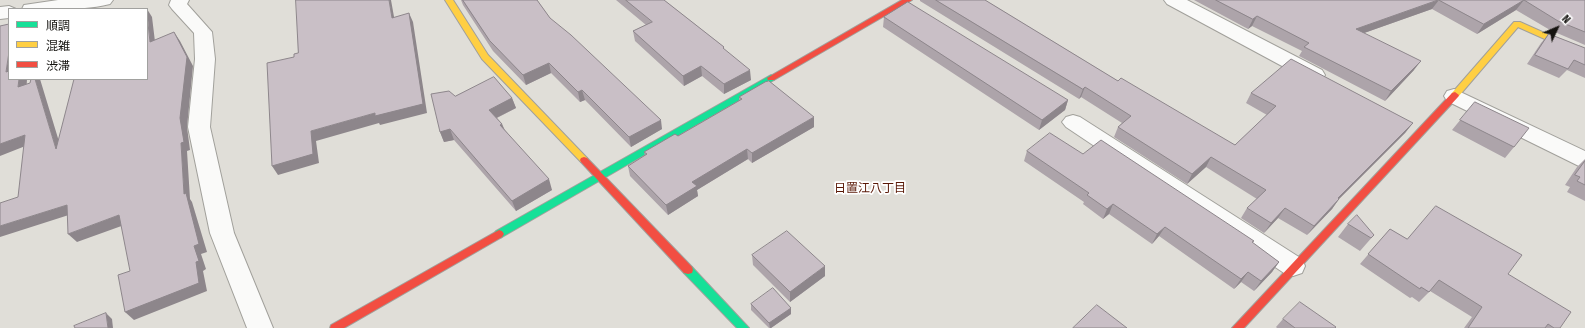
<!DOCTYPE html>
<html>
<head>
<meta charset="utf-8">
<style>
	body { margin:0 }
	#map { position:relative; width:1585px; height:328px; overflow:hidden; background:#e0ded8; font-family:"Fira Sans Condensed","Noto Sans JP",sans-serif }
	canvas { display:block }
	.legend { position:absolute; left:8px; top:8px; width:140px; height:72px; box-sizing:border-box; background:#fff; border:1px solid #a1a19f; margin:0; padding:5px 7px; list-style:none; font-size:12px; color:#151410 }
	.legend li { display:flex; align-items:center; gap:8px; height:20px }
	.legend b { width:20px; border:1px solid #a1a19f }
	.north { position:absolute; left:1537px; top:8px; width:40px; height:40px; -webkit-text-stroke:3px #fff; paint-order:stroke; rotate:46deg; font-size:11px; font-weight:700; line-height:16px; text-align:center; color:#151410 }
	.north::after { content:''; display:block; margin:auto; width:14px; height:18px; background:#151410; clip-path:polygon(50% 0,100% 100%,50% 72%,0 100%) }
</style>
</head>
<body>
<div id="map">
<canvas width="1585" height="328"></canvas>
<ul class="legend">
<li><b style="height:5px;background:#16e098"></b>順調</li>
<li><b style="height:5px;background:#ffcf43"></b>混雑</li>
<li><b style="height:5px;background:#f24e42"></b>渋滞</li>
</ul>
<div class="north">N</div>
</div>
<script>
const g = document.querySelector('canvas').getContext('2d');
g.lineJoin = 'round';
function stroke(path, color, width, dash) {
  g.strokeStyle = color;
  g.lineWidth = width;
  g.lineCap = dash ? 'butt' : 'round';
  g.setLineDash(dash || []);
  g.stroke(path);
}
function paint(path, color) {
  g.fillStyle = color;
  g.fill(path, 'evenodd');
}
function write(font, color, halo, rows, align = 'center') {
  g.font = font + ' "Fira Sans Condensed","Noto Sans JP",sans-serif';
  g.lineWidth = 3.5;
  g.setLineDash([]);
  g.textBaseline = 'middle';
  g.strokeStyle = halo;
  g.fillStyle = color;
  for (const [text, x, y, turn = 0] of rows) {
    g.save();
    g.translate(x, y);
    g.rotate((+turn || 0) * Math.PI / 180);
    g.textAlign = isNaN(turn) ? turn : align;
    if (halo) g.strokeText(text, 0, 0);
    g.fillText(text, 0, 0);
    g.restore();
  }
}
const street = new Path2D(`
	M 58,0 L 113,0 L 110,4 C 82,11 51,9 22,9 L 24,5 Z
	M 171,0 L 189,0 L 187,4 L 212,32 L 215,59 L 210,127 L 234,233 L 273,328 L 247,328 L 210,233 L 188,127 L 195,59 L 194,33 L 172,9 L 169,5 Z
	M 1164,0 L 1187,0 L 1322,70 L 1325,75 L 1322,80 L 1315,82 L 1308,80 L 1167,4 Z
	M 9,6 L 16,9 L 9,9 L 9,18 L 0,19 L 0,7 Z
	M 1454,89 L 1585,151 L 1585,169 L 1447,101 L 1444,96 L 1447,91 Z
	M 1073,115 L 1080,117 L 1302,259 L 1305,266 L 1302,273 L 1293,276 L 1284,273 L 1066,127 L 1062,122 L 1066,117 Z`);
const fast = new Path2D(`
	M 771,75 L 774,76 L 775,78 L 774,80 L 502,237 L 499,238 L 496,237 L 494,234 L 496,231 Z
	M 688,266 L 692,267 L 749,328 L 737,328 L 684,273 L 683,270 L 684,267 Z`);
const slow = new Path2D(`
	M 445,0 L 453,0 L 488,55 L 587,158 L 588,160 L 587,162 L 581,162 L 482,59 Z
	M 1514,22 L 1520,22 L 1585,51 L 1585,57 L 1518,27 L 1458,97 L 1452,97 L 1451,95 L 1452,93 Z`);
const jam = new Path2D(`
	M 902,0 L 912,0 L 774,80 L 768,80 L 767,78 Z
	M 1455,92 L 1459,95 L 1458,97 L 1244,328 L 1232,328 L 1452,93 Z
	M 584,157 L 587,158 L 692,267 L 693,270 L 692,273 L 688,274 L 684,273 L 581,162 L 580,160 L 581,158 Z
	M 499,230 L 502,231 L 504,234 L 502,237 L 344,328 L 330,328 L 331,325 Z`);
stroke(street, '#a1a09b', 2);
stroke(fast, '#a1a09b', 2);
stroke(slow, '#a1a09b', 2);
stroke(jam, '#a1a09b', 2);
paint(street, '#fafaf9');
paint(fast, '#16e098');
paint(slow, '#ffcf43');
paint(jam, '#f24e42');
paint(new Path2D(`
	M 461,0 L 537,0 L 550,18 L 662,129 L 631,147 L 585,100 L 580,102 L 551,73 L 526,85 L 493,51 L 463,5 Z
	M 616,0 L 664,0 L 724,47 L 724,49 L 751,80 L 724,94 L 702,76 L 684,86 L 635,41 L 633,31 L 646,25 Z
	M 920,0 L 985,0 L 1118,81 L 1235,145 L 1267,115 L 1246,103 L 1251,93 L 1413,123 L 1405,133 L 1339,199 L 1332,209 L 1307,235 L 1278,218 L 1264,233 L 1241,218 L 1247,208 L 1257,199 L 1206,167 L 1187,184 L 1114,137 L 1118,127 L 1122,123 L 1081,97 L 1079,99 L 920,1 Z
	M 1194,0 L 1585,0 L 1585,45 L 1550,30 L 1516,10 L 1477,34 L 1432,9 L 1364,33 L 1414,70 L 1385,101 L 1299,56 L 1302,51 L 1252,26 L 1248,29 Z
	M 884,17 L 1068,100 L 1065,110 L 1039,130 L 883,27 Z
	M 1549,34 L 1585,48 L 1585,78 L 1567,70 L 1559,78 L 1527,64 L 1541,43 Z
	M 455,96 L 512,98 L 516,108 L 497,118 L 502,124 L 505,130 L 552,190 L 516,211 L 454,140 L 444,142 L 440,132 Z
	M 739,97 L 814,127 L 752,163 L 748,159 L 697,190 L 698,196 L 668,215 L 630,176 L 628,166 L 645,156 L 644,152 L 678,136 L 739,101 Z
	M 1475,102 L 1514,147 L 1505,158 L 1452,130 Z
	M 1027,151 L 1083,154 L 1252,243 L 1279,262 L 1272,272 L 1254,291 L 1241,282 L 1234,289 L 1159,236 L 1152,244 L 1109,214 L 1103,219 L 1083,204 L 1084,202 L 1024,161 Z
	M 1585,159 L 1585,201 L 1567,192 L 1570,187 L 1565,185 L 1577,167 Z
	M 1348,224 L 1374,235 L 1360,251 L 1338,237 Z
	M 1390,229 L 1407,239 L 1508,274 L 1560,328 L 1464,328 L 1472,317 L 1430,291 L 1419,302 L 1412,297 L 1410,298 L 1360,264 Z
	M 752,255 L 825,276 L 790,302 L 753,265 Z
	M 751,304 L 791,308 L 791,314 L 771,328 L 769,328 L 751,310 Z
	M 1283,319 L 1335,328 L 1277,328 L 1276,327 Z`), '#ada4aa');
paint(new Path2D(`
	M 389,0 L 391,0 L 396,28 L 392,18 Z
	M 1439,0 L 1432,9 L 1350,38 L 1356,29 Z
	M 1524,0 L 1516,10 L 1477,34 L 1484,24 Z
	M 147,9 L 152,17 L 156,50 L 150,42 Z
	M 409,13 L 413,22 L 427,113 L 380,125 L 379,123 L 316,141 L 319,163 L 278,175 L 272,166 L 311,131 L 375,113 Z
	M 1257,16 L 1252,26 L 1248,29 L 1253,19 Z
	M 174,32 L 180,41 L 193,66 L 187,127 L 190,150 L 187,151 L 190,199 L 192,202 L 207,252 L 201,254 L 206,269 L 203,271 L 207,291 L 134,320 L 125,312 L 196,262 L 194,246 L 184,194 Z
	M 9,52 L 9,75 L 6,72 Z
	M 1421,61 L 1414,70 L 1385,101 L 1391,91 Z
	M 549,63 L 551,73 L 526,85 L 523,75 Z
	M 701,66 L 702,76 L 684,86 L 683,76 Z
	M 750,70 L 751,80 L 724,94 L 724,84 Z
	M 19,79 L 27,79 L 26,96 L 18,87 Z
	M 35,79 L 40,79 L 64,158 L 56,149 Z
	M 1085,87 L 1081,97 L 1079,99 L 1083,89 Z
	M 582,90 L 585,100 L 580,102 L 578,92 Z
	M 512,98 L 516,108 L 492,120 L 489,110 Z
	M 1068,100 L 1065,110 L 1039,130 L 1042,120 Z
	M 814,117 L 814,127 L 752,163 L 752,153 Z
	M 661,120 L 662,129 L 631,147 L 629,137 Z
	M 1413,123 L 1405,133 L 1331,207 L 1338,198 Z
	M 502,124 L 506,134 L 500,125 Z
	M 450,129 L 454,140 L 444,142 L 440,132 Z
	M 25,135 L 33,143 L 0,156 L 0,144 Z
	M 747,149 L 748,159 L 697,190 L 698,196 L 668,215 L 666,205 L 692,182 Z
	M 1211,157 L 1206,167 L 1187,184 L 1192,174 Z
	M 549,179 L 552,190 L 516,211 L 512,201 Z
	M 1339,199 L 1332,209 L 1307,235 L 1314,226 Z
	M 1113,204 L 1109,214 L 1103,219 L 1107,209 Z
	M 67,205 L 75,213 L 0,237 L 0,226 Z
	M 1285,208 L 1278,218 L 1264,233 L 1271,223 Z
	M 119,215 L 127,224 L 77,242 L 68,234 Z
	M 1165,227 L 1159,236 L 1152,244 L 1157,234 Z
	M 1279,262 L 1272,272 L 1254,291 L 1261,281 Z
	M 825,266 L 825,276 L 790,302 L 790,292 Z
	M 1248,272 L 1241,282 L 1234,289 L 1241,279 Z
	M 791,308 L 791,314 L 771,328 L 770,328 L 769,323 Z
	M 106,313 L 112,319 L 113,328 L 108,328 Z`), '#8d868b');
const building = new Path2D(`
	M 296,0 L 389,0 L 392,18 L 409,13 L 423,104 L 375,116 L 375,113 L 311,131 L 313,154 L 272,166 L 267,63 L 294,57 L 294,54 L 298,53 Z
	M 463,0 L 537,0 L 550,18 L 571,35 L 661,120 L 629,137 L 582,90 L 578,92 L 549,63 L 523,75 L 490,41 Z
	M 626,0 L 664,0 L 724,47 L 723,48 L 750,70 L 724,84 L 701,66 L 683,76 L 633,31 L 652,22 Z
	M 936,0 L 985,0 L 1118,81 L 1121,78 L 1235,145 L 1276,106 L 1251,93 L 1291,59 L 1413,123 L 1338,198 L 1339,199 L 1314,226 L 1285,208 L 1271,223 L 1247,208 L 1266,190 L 1211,157 L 1192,174 L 1118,127 L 1131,116 L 1085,87 L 1083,89 Z
	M 1216,0 L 1438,0 L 1356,29 L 1421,61 L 1391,91 L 1304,47 L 1309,43 L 1257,16 L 1253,19 Z
	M 1439,0 L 1585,0 L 1585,32 L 1558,21 L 1524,0 L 1484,24 Z
	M 908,2 L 1068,100 L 1042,120 L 884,17 Z
	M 147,14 L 150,42 L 174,32 L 187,57 L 180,118 L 184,142 L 181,143 L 184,194 L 186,193 L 199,244 L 194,246 L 199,261 L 196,262 L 199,283 L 125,312 L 118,275 L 130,271 L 119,215 L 68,234 L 67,205 L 0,226 L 0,203 L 18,197 L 25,135 L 0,144 L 0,26 L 9,24 L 9,52 L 6,72 L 9,71 L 9,79 L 19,79 L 18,87 L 30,83 L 31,79 L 35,79 L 56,149 L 74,79 L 147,79 Z
	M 1549,34 L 1585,48 L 1585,65 L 1574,60 L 1568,69 L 1535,55 Z
	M 494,77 L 512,98 L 489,110 L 502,124 L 500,125 L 549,179 L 512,201 L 450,129 L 440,132 L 431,94 L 449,91 L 455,96 Z
	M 769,81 L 814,117 L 752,153 L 747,149 L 692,182 L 697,186 L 666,205 L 628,166 L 647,154 L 644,152 L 675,134 L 678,136 L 742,99 L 739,97 L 765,82 Z
	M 1475,102 L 1529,128 L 1514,147 L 1460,120 Z
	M 1050,133 L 1083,154 L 1101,140 L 1254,241 L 1252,242 L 1279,262 L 1261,281 L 1248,272 L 1241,279 L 1165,227 L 1157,234 L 1113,204 L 1107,209 L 1087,195 L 1089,193 L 1027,151 Z
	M 1585,161 L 1585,185 L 1577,181 L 1580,177 L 1575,175 Z
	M 1436,206 L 1522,255 L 1508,274 L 1571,312 L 1560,328 L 1554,328 L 1548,324 L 1545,328 L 1468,328 L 1482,307 L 1439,280 L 1429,292 L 1421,287 L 1420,289 L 1368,254 L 1390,229 L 1407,239 Z
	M 1357,215 L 1374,235 L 1371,238 L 1348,224 Z
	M 787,231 L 825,266 L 790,292 L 752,255 Z
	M 773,288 L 791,308 L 769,323 L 751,304 Z
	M 1300,302 L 1336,327 L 1335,328 L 1295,328 L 1283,319 Z
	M 1097,305 L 1127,328 L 1073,328 Z
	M 106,313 L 108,328 L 75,328 L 74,326 Z`);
paint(building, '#c9bfc6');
stroke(building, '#8d868b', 1);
write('12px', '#591705', '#fff', [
	["日置江八丁目",870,189]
]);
</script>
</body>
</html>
